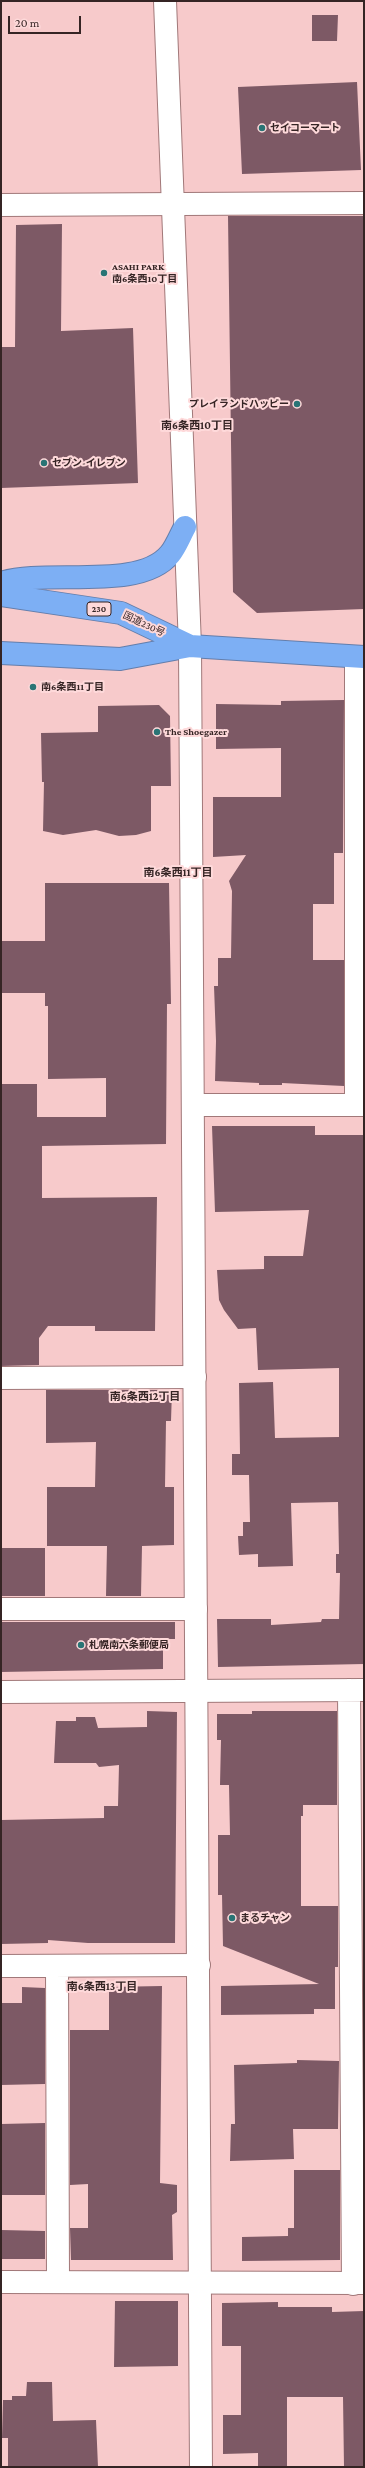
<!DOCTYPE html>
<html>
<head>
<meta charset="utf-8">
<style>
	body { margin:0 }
	#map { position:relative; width:365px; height:2468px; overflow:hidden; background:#f7cacb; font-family:"Crimson Pro",serif }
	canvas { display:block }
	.frame { position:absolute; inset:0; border:2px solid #352424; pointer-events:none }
	.scale { position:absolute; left:8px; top:16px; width:73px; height:18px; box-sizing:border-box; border:2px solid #352424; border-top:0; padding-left:5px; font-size:12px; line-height:14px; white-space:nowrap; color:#352424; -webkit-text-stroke:3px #fed9da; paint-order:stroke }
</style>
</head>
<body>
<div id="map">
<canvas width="365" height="2468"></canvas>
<div class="frame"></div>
<div class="scale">20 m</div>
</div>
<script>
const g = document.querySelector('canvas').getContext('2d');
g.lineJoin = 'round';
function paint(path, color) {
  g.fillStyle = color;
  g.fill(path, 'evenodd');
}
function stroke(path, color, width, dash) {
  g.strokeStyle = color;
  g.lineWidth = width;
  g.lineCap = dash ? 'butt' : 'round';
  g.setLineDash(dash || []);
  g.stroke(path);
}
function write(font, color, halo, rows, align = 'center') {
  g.font = font + ' "Crimson Pro","Noto Sans JP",serif';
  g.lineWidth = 4;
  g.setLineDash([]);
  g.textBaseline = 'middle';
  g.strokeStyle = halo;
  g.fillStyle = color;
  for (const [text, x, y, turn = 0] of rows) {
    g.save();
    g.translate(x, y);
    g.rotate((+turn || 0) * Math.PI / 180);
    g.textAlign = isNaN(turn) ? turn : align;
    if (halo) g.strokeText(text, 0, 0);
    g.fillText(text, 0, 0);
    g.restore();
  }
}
paint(new Path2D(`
	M 312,15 L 338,15 L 337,41 L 312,41 Z
	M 357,82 L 361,170 L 242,174 L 238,87 Z
	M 228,216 L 364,216 L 364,609 L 257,613 L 233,592 Z
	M 62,224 L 61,331 L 133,328 L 138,483 L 1,488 L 1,347 L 15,347 L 16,225 Z
	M 344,700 L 343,853 L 334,853 L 334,904 L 313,904 L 313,960 L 344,960 L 344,1086 L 282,1083 L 282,1085 L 259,1085 L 259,1083 L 215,1081 L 216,1041 L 214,986 L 218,986 L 218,958 L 231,958 L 232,891 L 229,881 L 246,855 L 213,857 L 213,797 L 281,797 L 281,748 L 216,749 L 216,704 L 281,705 L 281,701 Z
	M 159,705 L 170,716 L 171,786 L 151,786 L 151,831 L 136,835 L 119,836 L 96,830 L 63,835 L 43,831 L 44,782 L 42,782 L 41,733 L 98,732 L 98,706 Z
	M 45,883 L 169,883 L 171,1004 L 167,1004 L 166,1144 L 42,1146 L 42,1198 L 157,1197 L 155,1331 L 95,1331 L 95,1326 L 48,1326 L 39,1338 L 39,1365 L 1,1366 L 1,1084 L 37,1084 L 37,1117 L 106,1117 L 106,1078 L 48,1079 L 48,1006 L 45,1006 L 45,993 L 1,993 L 1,941 L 45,941 Z
	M 212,1126 L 315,1126 L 315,1135 L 364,1135 L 364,1664 L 218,1667 L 217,1619 L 271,1619 L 271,1625 L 321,1622 L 322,1619 L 339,1619 L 340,1573 L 336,1573 L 336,1554 L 339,1554 L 338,1502 L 291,1503 L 293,1566 L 258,1567 L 258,1554 L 239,1555 L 238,1536 L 243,1536 L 243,1522 L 250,1522 L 249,1475 L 232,1475 L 232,1454 L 240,1454 L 239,1383 L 273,1382 L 275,1438 L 339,1437 L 339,1368 L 258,1370 L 256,1328 L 238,1329 L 224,1310 L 219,1300 L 217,1270 L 264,1269 L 264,1256 L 303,1256 L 309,1210 L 215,1212 Z
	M 46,1390 L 172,1390 L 171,1421 L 166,1421 L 165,1487 L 174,1487 L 174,1545 L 142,1546 L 141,1596 L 106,1596 L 107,1546 L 47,1546 L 47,1487 L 95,1487 L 96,1442 L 46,1443 Z
	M 1,1548 L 45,1548 L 45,1596 L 1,1596 Z
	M 1,1622 L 175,1622 L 175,1639 L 163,1639 L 163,1669 L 1,1672 Z
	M 147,1711 L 177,1712 L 175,1943 L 88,1943 L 48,1940 L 48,1943 L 1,1944 L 1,1820 L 104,1818 L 104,1806 L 118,1806 L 119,1765 L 99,1767 L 96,1763 L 54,1763 L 56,1721 L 76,1721 L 76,1717 L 95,1717 L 98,1728 L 147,1727 Z
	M 252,1711 L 337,1711 L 337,1805 L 303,1805 L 303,1816 L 301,1816 L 301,1906 L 338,1906 L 338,1967 L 335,1967 L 335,2009 L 314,2009 L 314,2014 L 221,2015 L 221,1986 L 319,1984 L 223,1946 L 222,1895 L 218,1895 L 218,1835 L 230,1835 L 229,1785 L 220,1785 L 221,1740 L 217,1740 L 217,1714 L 252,1714 Z
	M 162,1986 L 160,2183 L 177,2185 L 177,2212 L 172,2215 L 173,2260 L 71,2260 L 70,2228 L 88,2228 L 88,2184 L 70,2185 L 70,2030 L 109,2030 L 109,1987 Z
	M 22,1987 L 45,1988 L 45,2084 L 1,2085 L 1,2003 L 22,2003 Z
	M 297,2060 L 339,2061 L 338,2129 L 293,2129 L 294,2159 L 230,2161 L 231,2124 L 235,2124 L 234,2065 L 297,2063 Z
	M 45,2123 L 45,2195 L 1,2195 L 1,2124 Z
	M 294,2170 L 340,2170 L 340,2260 L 242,2261 L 242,2237 L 288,2236 L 288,2228 L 294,2228 Z
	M 1,2230 L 45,2231 L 45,2259 L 1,2259 Z
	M 115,2301 L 178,2301 L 178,2366 L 114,2367 Z
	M 278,2302 L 278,2307 L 332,2307 L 332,2312 L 364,2311 L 364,2467 L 344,2467 L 343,2397 L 287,2397 L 287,2467 L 258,2467 L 258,2453 L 223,2454 L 223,2415 L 241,2415 L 241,2346 L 222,2346 L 222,2303 Z
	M 27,2382 L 52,2382 L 53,2421 L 96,2420 L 98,2467 L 8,2467 L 8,2438 L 2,2438 L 3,2400 L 12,2400 L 12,2396 L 26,2396 Z`), '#7d5965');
const street = new Path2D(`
	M 1,205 L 364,203
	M 356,657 L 356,1105
	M 193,1105 L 364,1105
	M 1,1378 L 195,1377
	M 1,1609 L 196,1609
	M 349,1690 L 353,2284
	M 1,1692 L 363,1690
	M 1,1966 L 199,1965
	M 57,1966 L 58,2282
	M 1,2282 L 364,2283`);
const secondary = new Path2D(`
	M 165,1 L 190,646 L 201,2467`);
const highway = new Path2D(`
	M 1,583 C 46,568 139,592 170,554 C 176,547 180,536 185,527
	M 1,595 L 121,613 L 190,646
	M 1,653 L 120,659 L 190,646 L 364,657`);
stroke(street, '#a17879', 24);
stroke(secondary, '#a17879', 24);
stroke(highway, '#647eab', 24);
stroke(street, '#fff', 22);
stroke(secondary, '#fff', 22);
stroke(highway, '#7daff4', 22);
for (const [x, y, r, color] of [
	[262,128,4,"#297475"],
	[104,273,4,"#297475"],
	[297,404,4,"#297475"],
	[44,463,4,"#297475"],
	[33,687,4,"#297475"],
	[157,732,4,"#297475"],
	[81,1645,4,"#297475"],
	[232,1918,4,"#297475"]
]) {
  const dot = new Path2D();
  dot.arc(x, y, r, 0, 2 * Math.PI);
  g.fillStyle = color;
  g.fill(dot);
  stroke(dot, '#fed9da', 1.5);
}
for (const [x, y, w] of [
	[99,609,24]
]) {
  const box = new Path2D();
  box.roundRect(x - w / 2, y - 7, w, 14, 3);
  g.fillStyle = '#fed9da';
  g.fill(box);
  stroke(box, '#352424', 1);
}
write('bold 9px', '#352424', null, [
	["230",99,609]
]);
write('bold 10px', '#352424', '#fed9da', [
	["セイコーマート",270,128],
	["ASAHI PARK",112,267],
	["南6条西10丁目",112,279],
	["プレイランドハッピー",289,404,"right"],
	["セブン-イレブン",52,463],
	["南6条西11丁目",41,687],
	["The Shoegazer",165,732],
	["札幌南六条郵便局",89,1645],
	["まるチャン",240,1918]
], 'left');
write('10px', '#352424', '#fed9da', [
	["国道230号",144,624,25]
]);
write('bold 11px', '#352424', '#fed9da', [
	["南6条西10丁目",197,426],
	["南6条西11丁目",178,873],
	["南6条西12丁目",145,1397],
	["南6条西13丁目",102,1987]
]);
</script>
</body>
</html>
